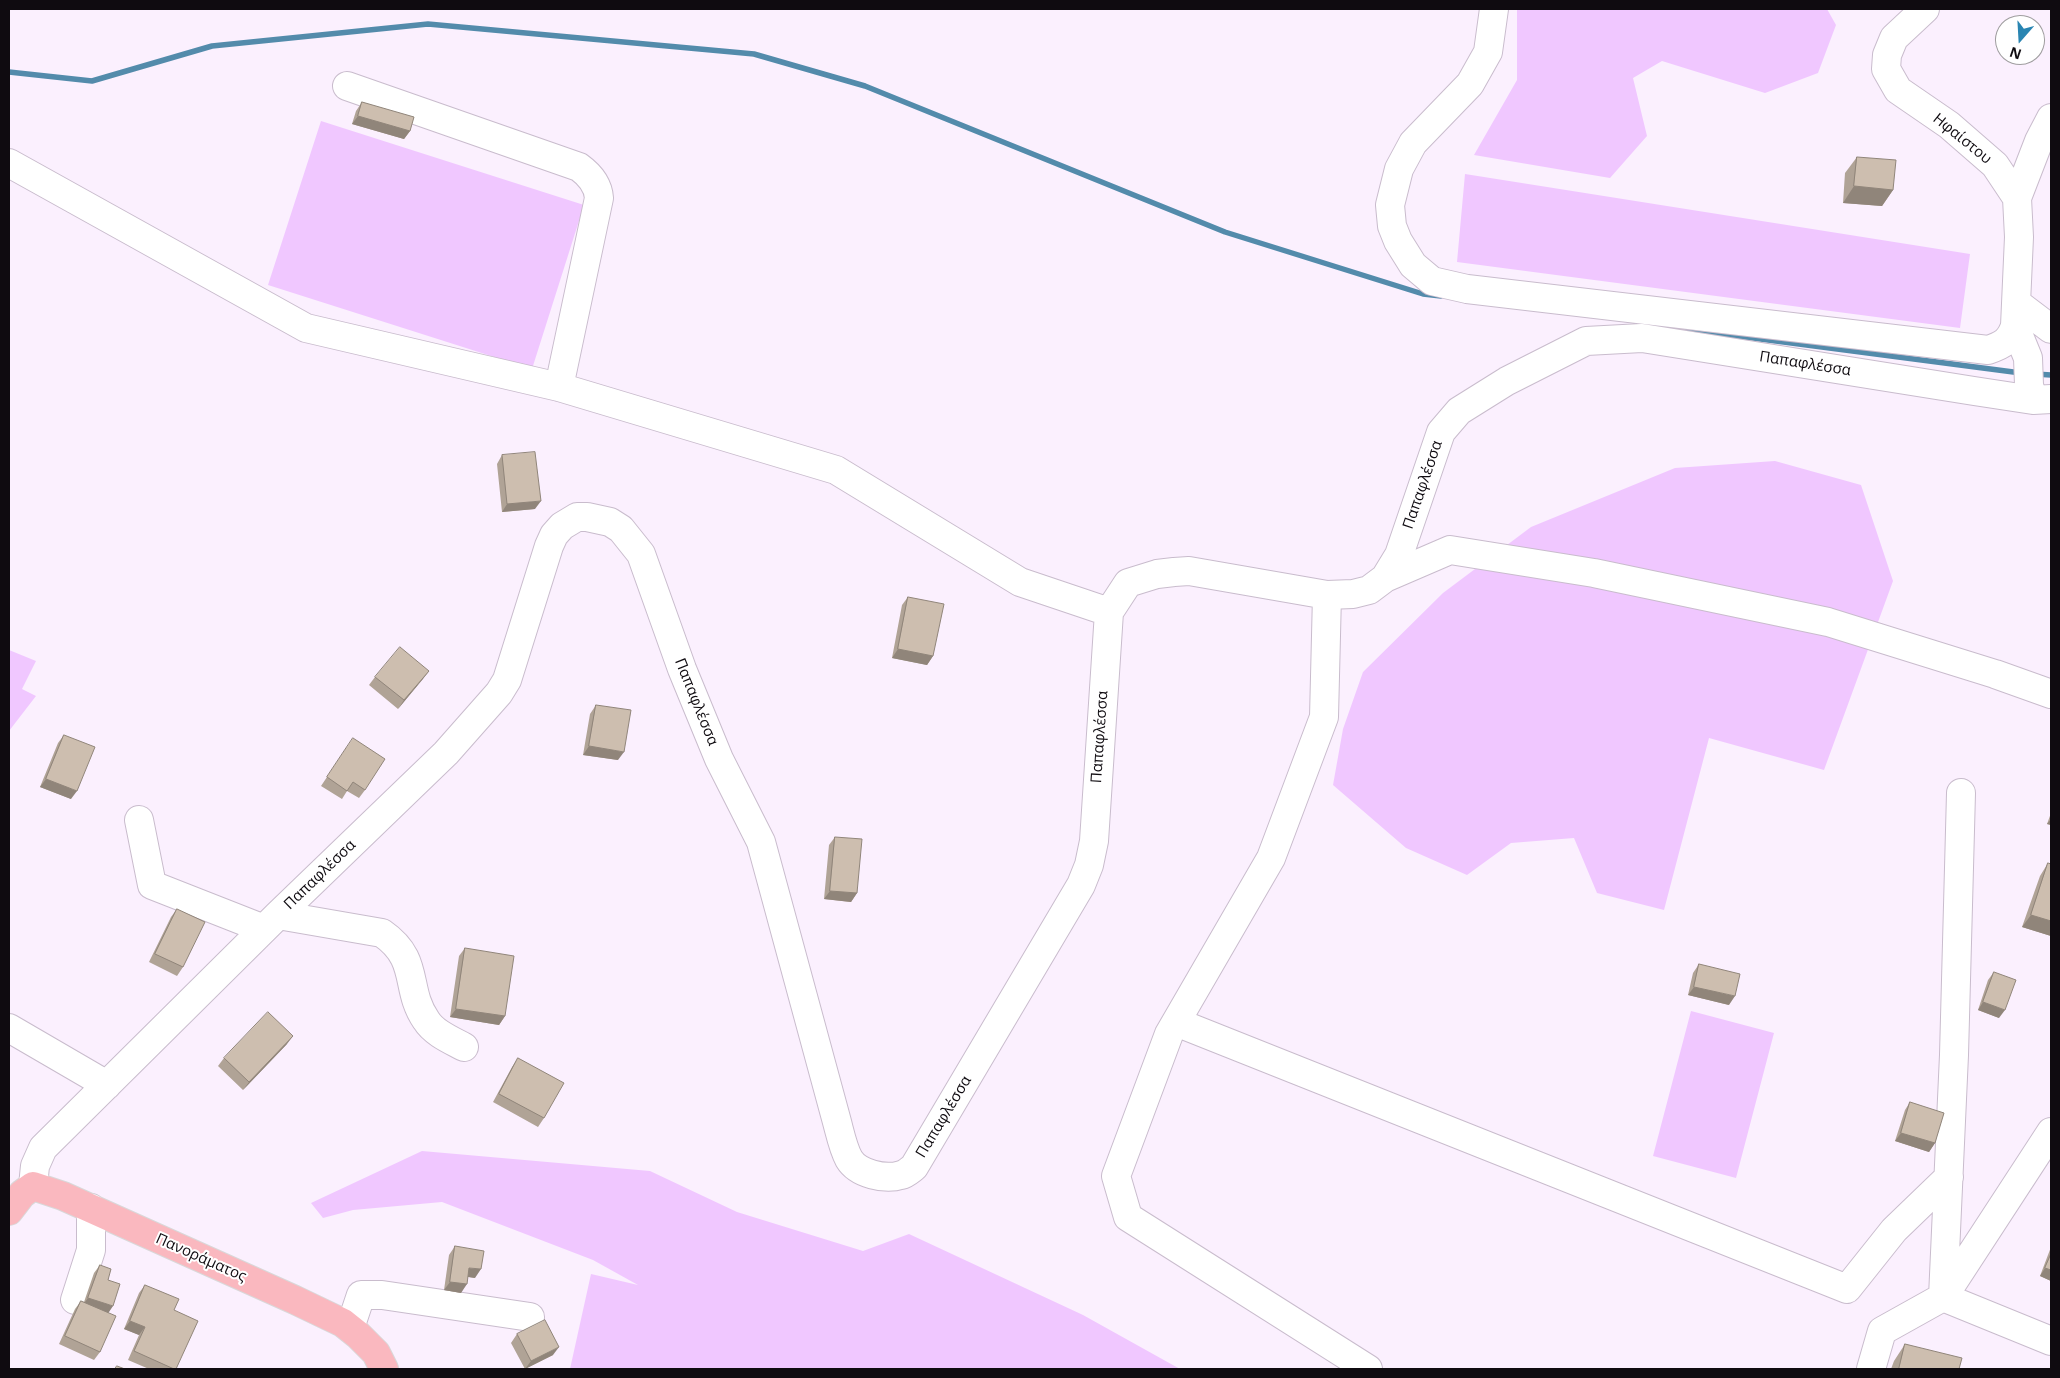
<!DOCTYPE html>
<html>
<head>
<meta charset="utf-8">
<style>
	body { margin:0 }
	#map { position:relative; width:2060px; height:1378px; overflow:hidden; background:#fbf0fe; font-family:"Open Sans",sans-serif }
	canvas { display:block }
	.frame { position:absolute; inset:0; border:10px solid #0f0b10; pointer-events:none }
	.north { position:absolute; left:1995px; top:15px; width:50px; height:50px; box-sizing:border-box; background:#fff; border:1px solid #9f9d9f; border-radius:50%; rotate:199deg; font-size:14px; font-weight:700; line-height:20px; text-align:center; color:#0f0b10 }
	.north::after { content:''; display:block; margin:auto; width:18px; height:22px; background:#2985b2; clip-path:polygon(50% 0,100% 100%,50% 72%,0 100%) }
</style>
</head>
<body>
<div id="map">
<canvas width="2060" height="1378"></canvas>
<div class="frame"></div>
<div class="north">N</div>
</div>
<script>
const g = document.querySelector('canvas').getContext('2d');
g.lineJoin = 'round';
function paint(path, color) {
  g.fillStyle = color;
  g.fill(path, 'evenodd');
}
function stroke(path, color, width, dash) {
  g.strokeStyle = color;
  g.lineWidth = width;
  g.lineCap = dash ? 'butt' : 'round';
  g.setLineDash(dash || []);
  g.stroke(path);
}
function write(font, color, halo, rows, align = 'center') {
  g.font = font + ' "Open Sans",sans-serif';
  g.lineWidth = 4;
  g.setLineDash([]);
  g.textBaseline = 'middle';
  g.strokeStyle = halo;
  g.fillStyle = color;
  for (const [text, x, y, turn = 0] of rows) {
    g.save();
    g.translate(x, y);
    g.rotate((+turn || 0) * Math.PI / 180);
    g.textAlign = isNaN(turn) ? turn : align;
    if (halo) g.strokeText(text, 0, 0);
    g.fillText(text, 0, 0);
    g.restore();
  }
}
paint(new Path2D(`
	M 1517,9 L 1827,9 L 1836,25 L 1818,73 L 1765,93 L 1662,61 L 1633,78 L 1647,136 L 1610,178 L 1474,155 L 1517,80 Z
	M 321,121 L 584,205 L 532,369 L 268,285 Z
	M 1465,174 L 1970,254 L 1960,328 L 1457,262 Z
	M 1775,461 L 1861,485 L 1893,581 L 1824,770 L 1709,738 L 1664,910 L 1597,893 L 1574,838 L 1511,843 L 1467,875 L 1406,848 L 1333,785 L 1343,729 L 1363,672 L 1443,593 L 1531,527 L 1675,468 Z
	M 9,650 L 36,661 L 22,689 L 36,696 L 9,731 Z
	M 1691,1011 L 1774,1033 L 1736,1178 L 1653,1156 Z
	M 422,1151 L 650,1171 L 737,1212 L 863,1251 L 909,1234 L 1083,1315 L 1180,1369 L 570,1369 L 591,1274 L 638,1285 L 593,1260 L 442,1202 L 353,1210 L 323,1218 L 311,1203 Z`), '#f0c7ff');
stroke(new Path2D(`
	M 9,72 L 92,81 L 212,46 L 428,24 L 754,54 L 865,86 L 1225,232 L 1423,294 L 1441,296
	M 1638,323 L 2021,373
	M 2035,374 L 2051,375`), '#538bab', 5.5);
const minor = new Path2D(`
	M 1494,9 L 1488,52 L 1470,84 L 1413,143 L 1399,169 L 1390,205 L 1392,226 L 1398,241 L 1413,265 L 1432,281 L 1467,289 L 1988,350 C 2003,345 2010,341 2015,326 L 2019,237 L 2017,198 L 1995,165 L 1949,125 L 1898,90 L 1886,69 L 1887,55 L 1894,38 L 1925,9
	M 347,86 L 579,167 C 590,175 598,184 599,198 L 559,387
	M 9,163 L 306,328 L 559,387 L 836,470 L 1020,582 L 1109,612
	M 2017,198 L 2039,141 L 2051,118
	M 2018,304 L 2051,329
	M 2015,326 L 2028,358 L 2029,385 L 2033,400
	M 1385,578 L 1450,550 L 1594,573 L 1828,622 L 1995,674 L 2051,694
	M 1327,595 L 1324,717 L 1271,858 L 1169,1034 L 1116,1176 L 1128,1217 L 1368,1369
	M 139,820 L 152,885 L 264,929
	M 278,915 L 382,933 C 421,960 404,988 426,1020 C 434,1033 451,1040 464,1047
	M 1176,1022 L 1847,1289 L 1894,1230 L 1949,1177
	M 9,1028 L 107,1085
	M 33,1186 L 35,1166 L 43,1148 L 278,915 L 446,753 L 499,693 L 507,680 L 549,546 L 554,535 L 562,526 L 577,517 L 587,517 L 610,522 L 621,529 L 641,554 L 682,669 L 719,759 L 761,842 L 837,1122 C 840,1133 843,1148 849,1159 C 858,1174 885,1180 901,1175 C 906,1174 910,1170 914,1167 L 1081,885 L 1089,865 L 1094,841 L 1109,612 L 1128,583 L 1157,574 L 1174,572 L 1189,571 L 1327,595 L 1353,594 L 1369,590 L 1385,578 L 1399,555 L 1441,432 L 1459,411 L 1507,381 L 1586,341 L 1642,338 L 1974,391 L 2033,400 L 2051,399
	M 1944,1296 L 2051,1132
	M 1943,1297 L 1954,1055 L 1961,793
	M 75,1300 L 91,1250 L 91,1208
	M 350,1328 L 361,1295 L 382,1295 L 530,1317
	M 1871,1369 L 1882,1331 L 1943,1297 L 2051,1341`);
const major = new Path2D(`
	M 9,1211 L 22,1194 L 33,1186 L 63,1196 L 295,1300 L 343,1323 L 358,1335 L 376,1353 L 384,1369`);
stroke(minor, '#c9bccd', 30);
stroke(major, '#d9d8d9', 30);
stroke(minor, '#fff', 28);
stroke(major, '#fab8bf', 28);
paint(new Path2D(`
	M 362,102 L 410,131 L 404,139 L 352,124 L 356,111 Z
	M 1857,157 L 1893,190 L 1882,206 L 1843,203 L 1845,173 Z
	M 502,455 L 535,509 L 502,512 L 497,464 Z
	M 908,597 L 933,656 L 927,665 L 892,658 L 902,605 Z
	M 429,671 L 398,709 L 369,685 L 375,677 Z
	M 596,705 L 618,760 L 583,755 L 590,714 Z
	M 64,735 L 71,799 L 40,787 L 58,743 Z
	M 347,747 L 365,790 L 359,798 L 347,791 L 342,799 L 321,786 Z
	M 2051,813 L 2051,825 L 2047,824 Z
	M 835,837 L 857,893 L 851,902 L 824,899 L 829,845 Z
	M 2048,863 L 2051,936 L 2022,927 L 2040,876 Z
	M 177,909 L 183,967 L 177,976 L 149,962 L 171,917 Z
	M 465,948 L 505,1016 L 499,1025 L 450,1017 L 459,956 Z
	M 1699,964 L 1729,1005 L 1688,995 L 1693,973 Z
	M 1994,972 L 1999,1018 L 1978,1010 L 1988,980 Z
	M 287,1044 L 243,1090 L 218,1066 L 224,1058 Z
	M 518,1058 L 544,1118 L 538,1127 L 493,1102 L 512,1067 Z
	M 1910,1102 L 1935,1143 L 1929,1152 L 1895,1141 L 1905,1110 Z
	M 455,1246 L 475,1278 L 468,1277 L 461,1293 L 444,1290 L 449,1255 Z
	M 2051,1247 L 2051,1281 L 2040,1276 Z
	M 100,1265 L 108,1280 L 108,1313 L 100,1352 L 94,1360 L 59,1344 L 75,1309 L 81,1301 L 84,1302 L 94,1273 Z
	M 145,1285 L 174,1310 L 176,1369 L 149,1369 L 128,1360 L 139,1335 L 124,1329 L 139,1293 Z
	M 517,1334 L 553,1355 L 525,1369 L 511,1343 Z
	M 1905,1344 L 1959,1369 L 1891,1369 L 1894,1361 Z`), '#b0a396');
paint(new Path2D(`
	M 358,116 L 410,131 L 404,139 L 352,124 Z
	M 1854,186 L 1893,190 L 1882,206 L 1843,203 Z
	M 541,501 L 535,509 L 502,512 L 507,504 Z
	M 898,649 L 933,656 L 927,665 L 892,658 Z
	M 429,671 L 423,679 L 398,709 L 404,700 Z
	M 589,746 L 624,752 L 618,760 L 583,755 Z
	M 46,779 L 77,791 L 71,799 L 40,787 Z
	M 2051,819 L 2051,825 L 2047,824 Z
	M 830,891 L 857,893 L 851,902 L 824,899 Z
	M 2031,915 L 2051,921 L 2051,936 L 2022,927 Z
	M 1694,987 L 1735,996 L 1729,1005 L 1688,995 Z
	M 1983,1002 L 2005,1010 L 1999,1018 L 1978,1010 Z
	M 456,1009 L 505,1016 L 499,1025 L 450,1017 Z
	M 293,1036 L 287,1044 L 243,1090 L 249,1082 Z
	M 1901,1133 L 1935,1143 L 1929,1152 L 1895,1141 Z
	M 469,1268 L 481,1269 L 475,1278 L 463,1276 Z
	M 2045,1268 L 2051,1270 L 2051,1281 L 2040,1276 Z
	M 450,1282 L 467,1284 L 461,1293 L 444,1290 Z
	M 88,1298 L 113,1306 L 107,1315 L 82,1306 Z
	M 130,1321 L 145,1327 L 139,1335 L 124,1329 Z
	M 559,1347 L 553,1355 L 525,1369 L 531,1361 Z`), '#90857a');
const building = new Path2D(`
	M 362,102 L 414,117 L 410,131 L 358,116 Z
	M 1857,157 L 1896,160 L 1893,190 L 1854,186 Z
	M 535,452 L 541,501 L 507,504 L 502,455 Z
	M 908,597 L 944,604 L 933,656 L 898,649 Z
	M 400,647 L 429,671 L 404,700 L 375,677 Z
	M 596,705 L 631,710 L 624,752 L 589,746 Z
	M 64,735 L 95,747 L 77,791 L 46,779 Z
	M 353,738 L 385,759 L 365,790 L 353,782 L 347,791 L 327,777 Z
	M 835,837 L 862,839 L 857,893 L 830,891 Z
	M 2048,863 L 2051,864 L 2051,921 L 2031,915 Z
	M 177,909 L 205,922 L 183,967 L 155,954 Z
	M 465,948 L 514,956 L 505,1016 L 456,1009 Z
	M 1699,964 L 1740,974 L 1735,996 L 1694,987 Z
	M 1994,972 L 2016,980 L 2005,1010 L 1983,1002 Z
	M 268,1012 L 293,1036 L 249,1082 L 224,1058 Z
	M 518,1058 L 564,1083 L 544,1118 L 499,1094 Z
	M 1910,1102 L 1944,1113 L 1935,1143 L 1901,1133 Z
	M 455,1246 L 484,1251 L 481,1269 L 469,1268 L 467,1284 L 450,1282 Z
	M 2051,1254 L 2051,1270 L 2045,1268 Z
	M 100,1265 L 111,1269 L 108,1280 L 120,1284 L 113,1306 L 88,1298 Z
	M 145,1285 L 179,1299 L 174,1310 L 198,1321 L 176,1369 L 174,1369 L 134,1351 L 145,1327 L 130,1321 Z
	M 81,1301 L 116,1316 L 100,1352 L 65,1336 Z
	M 545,1320 L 559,1347 L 531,1361 L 517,1334 Z
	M 1905,1344 L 1962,1358 L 1959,1369 L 1899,1369 Z
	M 117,1366 L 125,1369 L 115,1369 Z`);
paint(building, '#cdbeaf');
stroke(building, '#90857a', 1);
write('15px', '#0f0b10', '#fff', [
	["Ηφαίστου",1962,139,39],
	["Παπαφλέσσα",1805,364,9],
	["Παπαφλέσσα",1423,485,-71],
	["Παπαφλέσσα",696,702,68],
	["Παπαφλέσσα",1100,737,-86],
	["Παπαφλέσσα",320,875,-44],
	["Παπαφλέσσα",944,1117,-59],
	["Πανοράματος",201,1258,24]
]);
</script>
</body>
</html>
